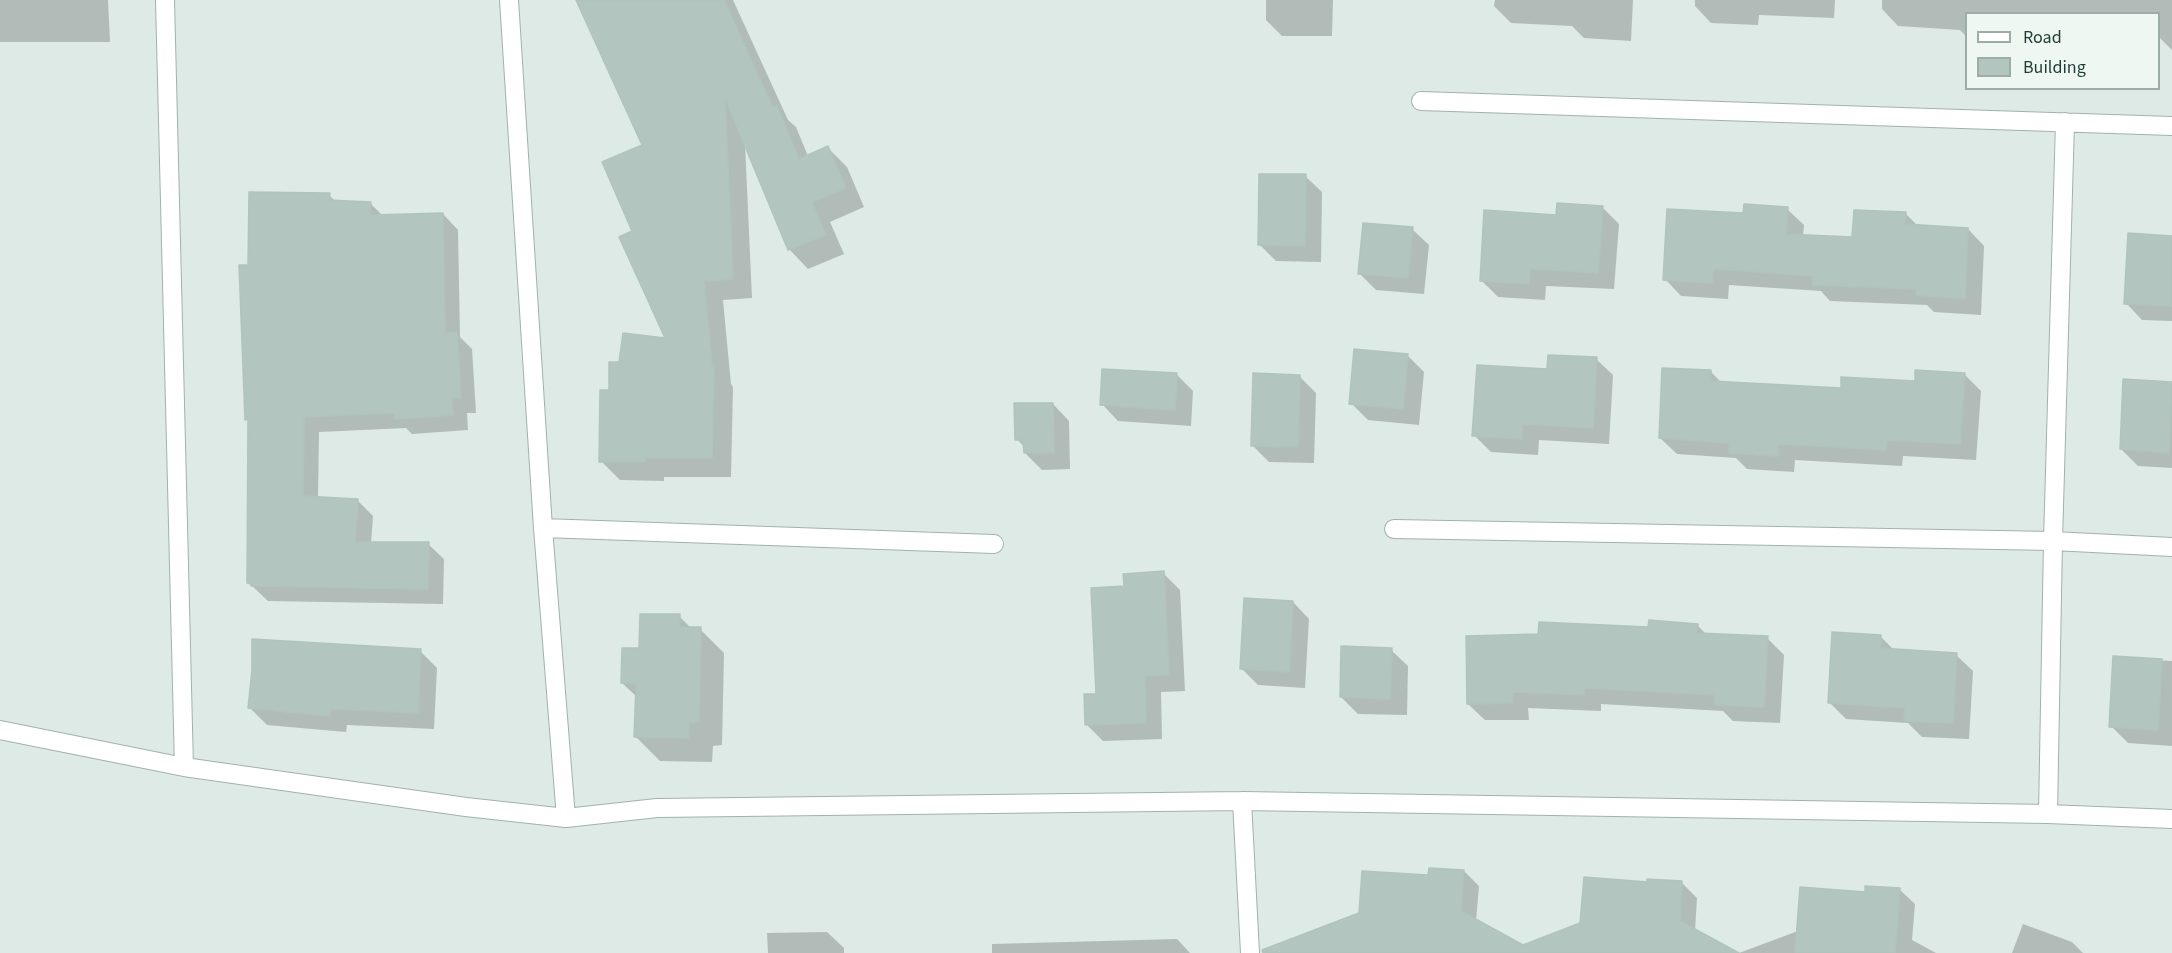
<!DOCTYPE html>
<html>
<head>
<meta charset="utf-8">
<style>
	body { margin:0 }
	#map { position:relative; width:2172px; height:953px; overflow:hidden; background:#deeae6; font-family:"Source Sans 3",sans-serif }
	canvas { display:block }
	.legend { position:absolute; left:1965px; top:12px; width:195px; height:78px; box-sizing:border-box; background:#eff7f3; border:2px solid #9caca7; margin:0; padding:8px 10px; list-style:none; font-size:18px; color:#1f3b35 }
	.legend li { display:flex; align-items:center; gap:12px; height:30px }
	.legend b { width:30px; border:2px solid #9caca7 }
</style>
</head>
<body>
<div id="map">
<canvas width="2172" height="953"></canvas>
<ul class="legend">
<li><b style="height:8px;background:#fff"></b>Road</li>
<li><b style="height:16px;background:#b3c5bf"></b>Building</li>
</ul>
</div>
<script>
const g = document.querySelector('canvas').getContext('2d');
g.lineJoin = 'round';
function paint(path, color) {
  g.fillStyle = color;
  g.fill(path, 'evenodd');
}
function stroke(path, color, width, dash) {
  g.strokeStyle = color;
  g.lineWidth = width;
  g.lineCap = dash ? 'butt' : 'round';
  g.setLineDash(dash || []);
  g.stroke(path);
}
paint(new Path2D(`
	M 0,0 L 108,0 L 110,42 L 0,42 Z
	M 583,0 L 733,0 L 788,120 L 796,127 L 808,156 L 828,148 L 847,167 L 864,207 L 830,222 L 844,254 L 808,269 L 789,249 L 745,144 L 752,298 L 723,300 L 731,384 L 733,387 L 731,477 L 664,477 L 664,481 L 620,480 L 601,461 L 610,392 L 667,340 L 634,231 L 644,146 Z
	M 1266,0 L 1333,0 L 1332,36 L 1282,36 L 1266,20 Z
	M 1495,0 L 1633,0 L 1631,41 L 1584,38 L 1572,26 L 1511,23 L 1494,6 Z
	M 1695,0 L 1835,0 L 1834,18 L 1759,15 L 1758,25 L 1711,23 L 1695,6 Z
	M 1882,0 L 2172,0 L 2172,50 L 2158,36 L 2158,14 L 1966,14 L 1966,36 L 1960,30 L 1898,26 L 1882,9 Z
	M 1305,176 L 1322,192 L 1321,262 L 1276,261 L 1259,244 Z
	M 329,195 L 336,202 L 370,203 L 383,216 L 443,214 L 458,230 L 460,337 L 472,349 L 476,413 L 467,413 L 468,430 L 412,434 L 406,428 L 319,432 L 318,498 L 357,500 L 373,516 L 371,544 L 428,544 L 444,559 L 443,604 L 268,601 L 249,583 L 249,421 L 247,419 L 249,266 Z
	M 1602,207 L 1619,224 L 1614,289 L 1546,286 L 1545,300 L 1498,297 L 1481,280 L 1557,216 Z
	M 1787,209 L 1804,225 L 1803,236 L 1853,239 L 1905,213 L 1918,226 L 1968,229 L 1984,246 L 1981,315 L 1934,312 L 1927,305 L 1830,301 L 1821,291 L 1729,285 L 1728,299 L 1681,296 L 1665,279 L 1745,215 Z
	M 1412,229 L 1429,245 L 1424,294 L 1376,290 L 1360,274 Z
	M 2172,237 L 2172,321 L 2142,320 L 2126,303 Z
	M 1407,355 L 1424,372 L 1419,425 L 1368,420 L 1351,403 Z
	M 1596,359 L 1613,375 L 1609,444 L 1539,440 L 1538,455 L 1491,452 L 1474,435 L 1549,370 Z
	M 1711,372 L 1722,383 L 1842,389 L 1916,382 L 1964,374 L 1981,391 L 1976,460 L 1903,456 L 1902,466 L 1795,460 L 1794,472 L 1747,469 L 1736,458 L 1677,454 L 1660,438 Z
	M 1176,374 L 1193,391 L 1191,426 L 1118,421 L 1102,404 Z
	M 1299,376 L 1316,393 L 1314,463 L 1269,462 L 1252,445 Z
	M 2125,381 L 2172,383 L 2172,468 L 2138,466 L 2121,449 Z
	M 1053,404 L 1069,421 L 1070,469 L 1042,470 L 1025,453 L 1025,448 L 1017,439 Z
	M 1163,573 L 1180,590 L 1185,691 L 1161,692 L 1162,739 L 1103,741 L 1087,725 L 1098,695 L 1126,587 Z
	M 1293,602 L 1309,619 L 1305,688 L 1258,685 L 1241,668 Z
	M 679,616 L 692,629 L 700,629 L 724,653 L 722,745 L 713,746 L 712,762 L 660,761 L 636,737 L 637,697 L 622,683 L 641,650 Z
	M 1697,625 L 1707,635 L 1767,638 L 1784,655 L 1780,723 L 1733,721 L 1723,711 L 1601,704 L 1601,711 L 1528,708 L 1529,720 L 1485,720 L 1468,704 L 1650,629 Z
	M 1880,636 L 1894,650 L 1956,655 L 1973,671 L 1969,739 L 1922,737 L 1908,723 L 1846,719 L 1829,702 Z
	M 1391,650 L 1408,666 L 1407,715 L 1358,714 L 1341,697 Z
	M 420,651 L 437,668 L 434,729 L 347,725 L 346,732 L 267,725 L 250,708 L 254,670 Z
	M 2114,658 L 2172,661 L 2172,746 L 2128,743 L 2111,726 Z
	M 1464,871 L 1479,886 L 1476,921 L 1523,947 L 1582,924 L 1649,884 L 1682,883 L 1697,898 L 1695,931 L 1736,953 L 1313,953 L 1360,915 L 1429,876 Z
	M 1899,889 L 1915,904 L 1912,940 L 1936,953 L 1739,953 L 1798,931 L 1866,894 Z
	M 2023,924 L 2072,942 L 2083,953 L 2012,953 Z
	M 827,932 L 844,948 L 844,953 L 768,953 L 767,933 Z
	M 1177,939 L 1190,953 L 992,953 L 992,944 Z`), '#0003');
const building = new Path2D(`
	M 576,0 L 724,0 L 773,108 L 777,106 L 799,159 L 828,146 L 846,188 L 812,202 L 826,235 L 788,250 L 725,98 L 733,279 L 704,281 L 712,366 L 714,366 L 712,458 L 645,458 L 645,462 L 599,462 L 600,390 L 609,390 L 609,362 L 619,362 L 623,333 L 665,338 L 619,237 L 632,231 L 602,162 L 642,145 Z
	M 1259,174 L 1306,174 L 1305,246 L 1258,245 Z
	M 249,192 L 330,193 L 329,200 L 371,202 L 370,215 L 443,213 L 445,333 L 457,332 L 461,398 L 452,398 L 453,415 L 395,419 L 395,413 L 304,417 L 303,496 L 358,499 L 355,542 L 429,542 L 428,589 L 251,586 L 251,584 L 247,583 L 248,419 L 245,420 L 239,265 L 248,265 Z
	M 1557,203 L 1603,206 L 1598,273 L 1530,269 L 1529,284 L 1480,281 L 1484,210 L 1556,215 Z
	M 1744,204 L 1788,207 L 1786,234 L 1852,237 L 1854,210 L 1906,212 L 1905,224 L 1968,228 L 1965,299 L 1916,295 L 1916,289 L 1812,285 L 1813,276 L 1713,269 L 1712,283 L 1663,280 L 1667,209 L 1743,213 Z
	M 1363,223 L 1413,227 L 1408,278 L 1358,274 Z
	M 2128,233 L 2172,236 L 2172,306 L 2124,304 Z
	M 1354,349 L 1408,354 L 1403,409 L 1349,404 Z
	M 1548,355 L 1597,357 L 1593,428 L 1522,424 L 1522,439 L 1472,436 L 1477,365 L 1547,369 Z
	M 1662,368 L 1711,370 L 1711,381 L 1841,388 L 1841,377 L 1915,381 L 1915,370 L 1965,373 L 1960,444 L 1887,440 L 1886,450 L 1779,444 L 1778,456 L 1729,453 L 1729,443 L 1659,438 Z
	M 1102,369 L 1177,373 L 1175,410 L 1100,405 Z
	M 1253,373 L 1300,375 L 1298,447 L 1251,446 Z
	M 2123,379 L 2172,382 L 2169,453 L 2120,449 Z
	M 1014,403 L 1053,403 L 1054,453 L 1024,453 L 1023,440 L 1015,440 Z
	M 1164,571 L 1169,675 L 1145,676 L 1146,723 L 1085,725 L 1084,694 L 1096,694 L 1091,588 L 1124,586 L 1123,574 Z
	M 1244,598 L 1293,601 L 1289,672 L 1240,669 Z
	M 640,614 L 680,614 L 680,627 L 701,627 L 699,722 L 689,722 L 689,738 L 634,737 L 636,684 L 621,683 L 622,648 L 639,648 Z
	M 1649,620 L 1698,624 L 1697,633 L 1768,636 L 1764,707 L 1715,705 L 1715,695 L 1585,688 L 1584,695 L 1512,692 L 1513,703 L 1467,704 L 1466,636 L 1538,634 L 1539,622 L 1648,627 Z
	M 1832,632 L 1881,635 L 1880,648 L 1957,653 L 1953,723 L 1904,721 L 1905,708 L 1828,703 Z
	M 252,639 L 421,649 L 418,713 L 331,709 L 330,716 L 248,708 L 252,670 Z
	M 1341,646 L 1392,648 L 1390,699 L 1340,697 Z
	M 2113,656 L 2162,659 L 2158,730 L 2109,727 Z
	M 1429,868 L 1464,870 L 1461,911 L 1523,945 L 1580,923 L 1584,877 L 1647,882 L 1647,879 L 1682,881 L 1680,921 L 1739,953 L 1263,953 L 1262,950 L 1359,913 L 1362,871 L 1428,875 Z
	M 1865,886 L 1900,888 L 1895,953 L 1795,953 L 1800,887 L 1865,892 Z`);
paint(building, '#b3c5bf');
stroke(building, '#b0c4bd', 1.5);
const street = new Path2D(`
	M 165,0 L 184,767
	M 509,0 L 543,528 L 566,818
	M 1421,101 L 2172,126
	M 543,528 L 994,544
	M 1394,529 L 2053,541 L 2172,547
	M 0,730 L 184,767 L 466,807 L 566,818 L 657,808 L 1242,801 L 2048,814 L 2172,819
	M 1242,801 L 1250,953
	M 2048,814 L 2053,541 L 2065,122`);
stroke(street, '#a1b2ad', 20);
stroke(street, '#fff', 18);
</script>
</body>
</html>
